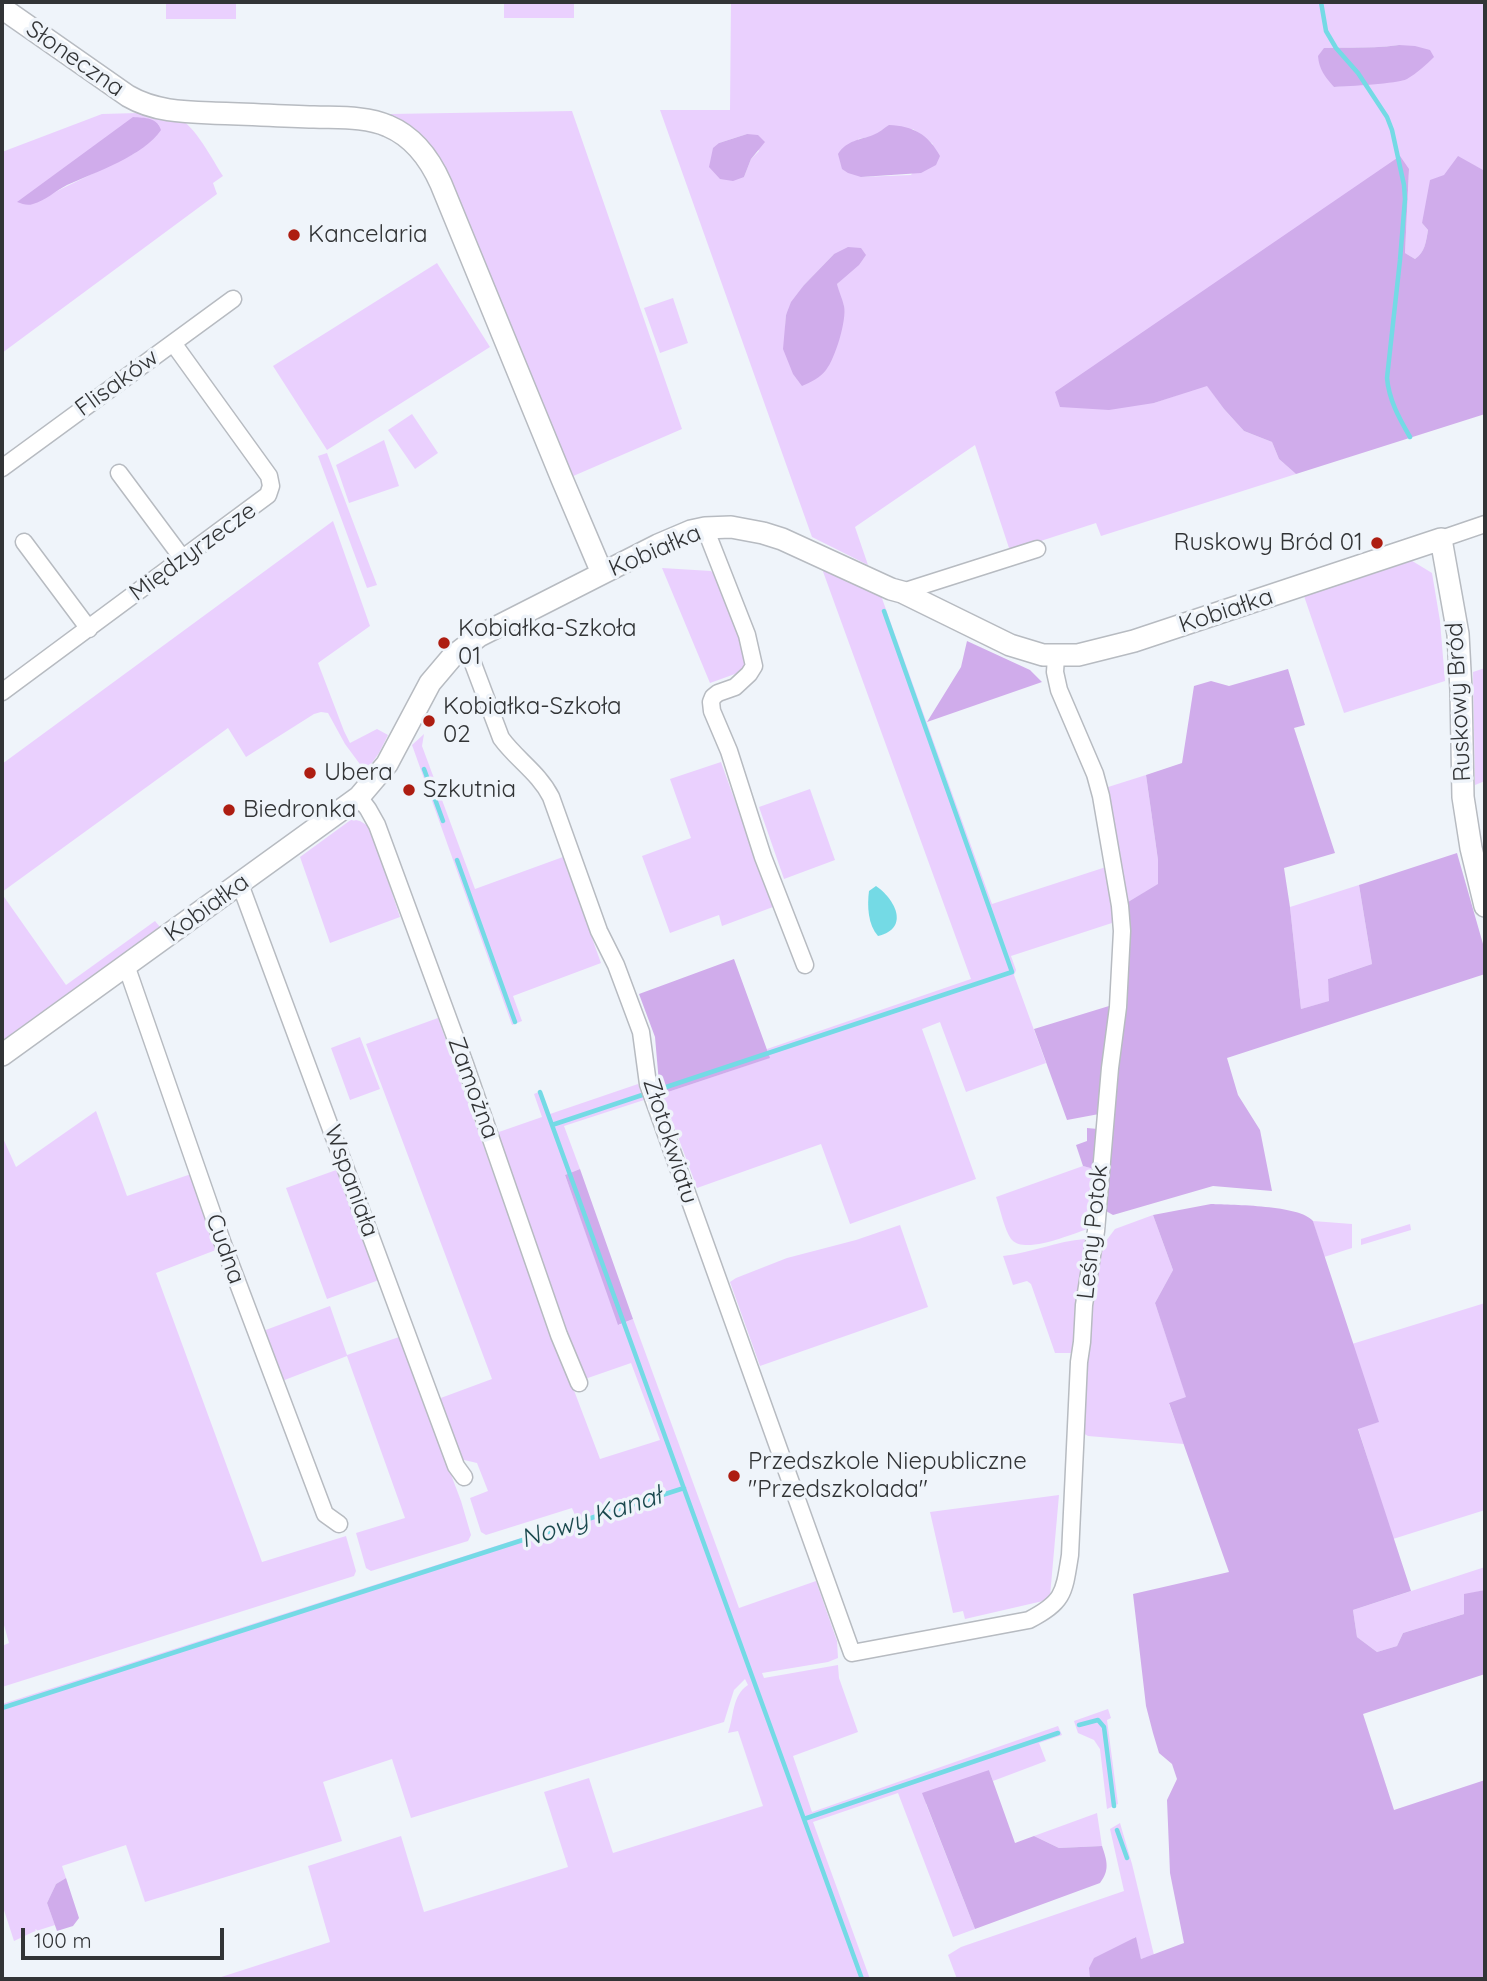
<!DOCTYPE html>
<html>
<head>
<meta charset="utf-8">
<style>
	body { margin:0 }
	#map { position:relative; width:1487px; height:1981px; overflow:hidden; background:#eff4fa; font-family:Quicksand,sans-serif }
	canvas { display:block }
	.frame { position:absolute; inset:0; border:4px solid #323436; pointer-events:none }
	.scale { position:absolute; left:21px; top:1928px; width:203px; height:32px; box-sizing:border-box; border:4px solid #323436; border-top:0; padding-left:9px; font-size:21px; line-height:24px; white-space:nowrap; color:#323436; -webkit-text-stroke:5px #eff4fa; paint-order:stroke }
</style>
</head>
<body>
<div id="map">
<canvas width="1487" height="1981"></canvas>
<div class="frame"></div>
<div class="scale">100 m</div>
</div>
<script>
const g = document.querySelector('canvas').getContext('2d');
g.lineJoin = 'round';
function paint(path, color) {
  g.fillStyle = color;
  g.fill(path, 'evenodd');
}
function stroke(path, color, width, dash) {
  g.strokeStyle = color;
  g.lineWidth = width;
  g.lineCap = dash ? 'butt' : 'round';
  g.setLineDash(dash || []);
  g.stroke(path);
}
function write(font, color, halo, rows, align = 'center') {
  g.font = font + ' Quicksand,sans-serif';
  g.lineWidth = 7;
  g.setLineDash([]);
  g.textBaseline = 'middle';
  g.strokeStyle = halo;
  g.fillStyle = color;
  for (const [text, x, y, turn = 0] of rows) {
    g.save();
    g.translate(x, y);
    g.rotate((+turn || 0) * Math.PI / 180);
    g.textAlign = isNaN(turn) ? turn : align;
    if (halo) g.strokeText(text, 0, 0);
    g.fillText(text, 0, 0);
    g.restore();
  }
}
paint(new Path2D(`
	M 166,2 L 236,2 L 236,19 L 166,19 Z
	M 504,2 L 574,2 L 574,18 L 504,18 Z
	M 731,2 L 1485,2 L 1485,171 L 1458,157 L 1422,223 L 1428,230 C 1426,242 1425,252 1415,259 L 1405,253 L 1409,170 L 1154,403 L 1207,385 L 1224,409 L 1244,431 L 1272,442 L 1279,459 L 1296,474 L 1101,536 L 1096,523 L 1010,551 L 975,445 L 855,527 L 868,565 L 812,537 L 660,110 L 730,110 ZM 1399,45 L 1404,80 L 1334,87 L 1324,48 C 1350,47 1374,49 1399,45 ZM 913,129 L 933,144 L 911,175 L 861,177 L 858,139 ZM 747,134 L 759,151 L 751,159 L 744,177 L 719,143 ZM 834,254 L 845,276 L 837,284 L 839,296 L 844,306 L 785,331 L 786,315 L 804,285 Z
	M 572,111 L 682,429 L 571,477 L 427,143 L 390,114 Z
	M 138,113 C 151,113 165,114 178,118 C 195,125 213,161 223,176 L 213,183 L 217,194 L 2,353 L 2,152 L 102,114 ZM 159,124 L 135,153 L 55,192 Z
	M 437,263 L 490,347 L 327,450 L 273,366 Z
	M 673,298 L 688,343 L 660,353 L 644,308 Z
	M 412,414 L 438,453 L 415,469 L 388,430 Z
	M 384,440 L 399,486 L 349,503 L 336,465 Z
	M 327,453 L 377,585 L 367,588 L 318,456 Z
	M 333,521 L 370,626 L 318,663 L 344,731 L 350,743 L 377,729 L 388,735 L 379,753 L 367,770 L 365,771 L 345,744 L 328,713 L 321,712 L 314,714 L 246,757 L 228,728 L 2,892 L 2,764 Z
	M 1409,559 L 1432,573 L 1440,621 L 1445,681 L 1344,713 L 1304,596 Z
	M 821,566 L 879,590 L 992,904 L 1106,867 L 1115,922 L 1011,956 L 1016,970 L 1014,975 L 1046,1063 L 966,1092 L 940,1022 L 922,1029 L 976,1179 L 850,1224 L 821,1144 L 697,1188 L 662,1094 L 769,1058 L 767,1049 L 971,979 Z
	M 662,568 L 711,571 L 721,581 L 748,651 L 746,670 L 710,683 Z
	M 1485,668 L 1485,781 L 1475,785 L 1473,672 Z
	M 424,734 L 422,746 L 475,889 L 563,857 L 601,963 L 513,996 L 522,1021 L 512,1025 L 412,745 Z
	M 721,762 L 773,907 L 722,926 L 719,915 L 670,933 L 642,856 L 691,838 L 670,779 Z
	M 1146,775 L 1158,860 L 1158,885 L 1128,902 L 1105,788 Z
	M 810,789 L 835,860 L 784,879 L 759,807 Z
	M 352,819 L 360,821 L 370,827 L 400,917 L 330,943 L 300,857 Z
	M 1359,885 L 1372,964 L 1328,979 L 1330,1001 L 1301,1009 L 1290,907 Z
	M 2,894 L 66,985 L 155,921 L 160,927 L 2,1041 Z
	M 438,1018 L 514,1232 L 600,1459 L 660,1440 L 631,1363 L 585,1379 L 549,1298 L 554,1295 L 496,1133 L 542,1117 L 534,1094 L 541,1091 L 550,1114 L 638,1084 L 644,1100 L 564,1126 L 580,1169 L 565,1175 L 619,1325 L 633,1319 L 739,1608 L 816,1581 L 837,1641 L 838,1658 L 828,1662 L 762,1673 L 764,1678 L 838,1665 L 839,1678 L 858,1732 L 793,1756 L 812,1812 L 1058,1726 L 1062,1735 L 1039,1743 L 1046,1761 L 993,1781 L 989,1770 L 926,1804 L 975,1929 L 953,1937 L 898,1793 L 813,1822 L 870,1979 L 215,1979 L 330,1942 L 308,1866 L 401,1836 L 424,1912 L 568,1867 L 544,1792 L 589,1778 L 613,1853 L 763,1806 L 738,1731 L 728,1733 C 734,1717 732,1695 748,1685 L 745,1679 L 734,1690 L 724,1722 L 411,1818 L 392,1759 L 323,1782 L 342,1841 L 145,1902 L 126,1845 L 62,1866 L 66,1878 L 56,1884 L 47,1903 L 55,1925 L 33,1932 L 14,1941 L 2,1904 L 2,1704 L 577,1520 L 572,1508 L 486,1535 L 481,1532 L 470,1498 L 488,1491 L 477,1463 L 460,1459 L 438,1399 L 492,1379 L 366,1044 Z
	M 360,1037 L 380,1089 L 350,1100 L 331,1048 Z
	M 96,1111 L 127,1196 L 194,1173 L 221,1248 L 156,1273 L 262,1562 L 346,1536 L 356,1571 L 354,1576 L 2,1687 L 2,1646 L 9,1643 L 2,1618 L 2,1136 L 16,1167 Z
	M 1083,1166 L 1094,1169 L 1091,1221 L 1087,1229 C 1070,1235 1025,1254 1012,1240 C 1005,1232 1000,1208 996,1197 Z
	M 339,1169 L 379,1280 L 327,1299 L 286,1188 Z
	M 1153,1215 L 1173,1270 L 1155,1303 L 1187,1398 L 1169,1404 L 1184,1444 L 1088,1436 L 1083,1433 L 1088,1326 L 1097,1253 L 1115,1229 Z
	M 1313,1221 L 1352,1224 L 1352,1248 L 1324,1257 Z
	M 1410,1224 L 1411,1230 L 1361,1245 L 1361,1239 Z
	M 900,1225 L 928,1307 L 760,1366 L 730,1282 L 736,1278 L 787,1258 L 856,1240 Z
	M 1085,1239 L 1087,1250 L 1072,1353 L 1055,1353 L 1031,1284 L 1027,1281 L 1013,1285 L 1003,1256 C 1031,1253 1057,1241 1085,1239 Z
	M 1485,1303 L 1485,1510 L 1393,1539 L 1358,1428 L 1378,1422 L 1352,1344 Z
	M 330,1306 L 347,1355 L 399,1337 L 461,1501 L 471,1535 L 468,1541 L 371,1571 L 366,1568 L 356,1533 L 405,1518 L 347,1356 L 282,1381 L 263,1331 Z
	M 1059,1495 L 1050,1596 L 1043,1601 L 965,1619 L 963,1611 L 953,1613 L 930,1512 Z
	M 1485,1567 L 1485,1590 L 1464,1595 L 1464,1614 L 1403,1633 L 1397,1646 L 1377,1652 L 1357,1637 L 1353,1610 Z
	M 1108,1709 L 1111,1718 L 1107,1720 L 1118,1804 L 1107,1809 L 1100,1749 L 1094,1740 L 1078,1733 L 1074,1721 Z
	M 1097,1813 L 1102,1846 L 1059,1848 L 1034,1836 Z
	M 1120,1823 L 1132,1864 L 1154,1955 L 1141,1959 L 1135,1937 L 1087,1979 L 957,1979 L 948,1955 L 961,1947 L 1124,1891 L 1110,1829 Z`), '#ead0fe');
paint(new Path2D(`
	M 1399,45 L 1415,46 L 1430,50 L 1434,57 C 1426,65 1417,73 1407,79 C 1397,84 1349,86 1334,87 C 1325,77 1319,69 1318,56 L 1324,48 C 1350,47 1374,49 1399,45 Z
	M 133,117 C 145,118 157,117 161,130 C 145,155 94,173 67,185 C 55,191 45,201 33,204 C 27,206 23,204 17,202 Z
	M 889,125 C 913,126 928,134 940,156 L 936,165 L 921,173 L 861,177 L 848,173 L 842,169 L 838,154 C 847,140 860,140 873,135 C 879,133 884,128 889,125 Z
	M 747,134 L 758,135 L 765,142 L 751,159 L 744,177 L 733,181 L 720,179 L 709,167 L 713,148 L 719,143 Z
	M 1400,156 L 1409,169 L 1405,253 L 1415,259 C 1425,252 1426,242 1428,230 L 1422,223 L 1430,180 L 1444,175 L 1458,156 L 1485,171 L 1485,414 L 1296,474 L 1279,459 L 1272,442 L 1244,431 L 1224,409 L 1207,386 L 1154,403 L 1109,410 L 1060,407 L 1055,392 Z
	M 848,247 L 861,248 L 866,255 L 859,265 L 837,284 C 839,292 842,298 844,306 C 847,320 835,359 826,370 C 820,378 811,382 802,386 L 793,374 L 783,349 L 786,315 L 791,302 L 804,285 L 834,254 Z
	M 967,641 L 1030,670 L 1042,682 L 927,722 L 961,667 Z
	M 1288,669 L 1305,725 L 1294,728 L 1335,853 L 1284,868 L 1290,907 L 1301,1009 L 1329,1001 L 1328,979 L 1372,964 L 1359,885 L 1457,853 L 1485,951 L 1485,974 L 1227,1058 L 1238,1095 L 1260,1130 L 1272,1191 L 1213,1186 L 1113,1215 L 1106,1211 L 1125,1001 L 1129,919 L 1128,902 L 1158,884 L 1158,860 L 1146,775 L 1182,763 L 1194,686 L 1211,681 L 1229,686 Z
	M 734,959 L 770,1058 L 662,1094 L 659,1083 L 655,1037 L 639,994 Z
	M 1109,1006 L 1099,1114 L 1067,1120 L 1034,1029 Z
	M 1087,1128 L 1098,1129 L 1094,1169 L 1083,1166 L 1076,1145 L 1087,1141 Z
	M 580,1169 L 633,1319 L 618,1325 L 565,1175 Z
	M 1211,1204 C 1233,1205 1300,1205 1313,1221 L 1379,1422 L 1358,1429 L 1411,1591 L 1353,1610 L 1357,1637 L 1377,1652 L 1397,1646 L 1403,1633 L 1464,1614 L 1464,1594 L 1485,1590 L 1485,1674 L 1363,1714 L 1394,1810 L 1485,1780 L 1485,1979 L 1087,1979 L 1090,1978 L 1089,1968 L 1094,1958 L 1136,1937 L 1141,1959 L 1184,1943 L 1170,1873 L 1167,1800 L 1177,1779 L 1172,1764 L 1159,1753 L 1153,1733 L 1146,1706 L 1133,1594 L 1229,1572 L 1169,1403 L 1186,1397 L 1155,1303 L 1173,1270 L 1153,1215 Z
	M 989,1770 L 1015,1843 L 1034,1836 L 1059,1848 L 1102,1846 C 1107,1861 1110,1870 1100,1883 L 975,1929 L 922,1793 Z
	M 66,1878 L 79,1918 L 73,1926 L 57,1931 L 47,1903 L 56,1884 Z`), '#d0aceb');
paint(new Path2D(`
	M 876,886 C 894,898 911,928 878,936 C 868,925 867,906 869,891 Z`), '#74dae5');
stroke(new Path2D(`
	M 1321,2 L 1326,31 L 1336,48 L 1358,73 L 1387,117 L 1392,130 L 1404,185 L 1405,199 L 1400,260 L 1387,378 C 1389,400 1399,418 1410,437
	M 424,769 L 443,821
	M 457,860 L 515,1022
	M 540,1092 L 862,1979
	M 552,1125 L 1012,972 L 884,611
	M 2,1708 L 684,1488
	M 1079,1725 L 1098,1720 L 1104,1727 L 1114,1806
	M 804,1819 L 1058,1733
	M 1117,1830 L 1127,1858`), '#74dae5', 4.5);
const minor = new Path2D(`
	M 2,468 L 233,299
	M 119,473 L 183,559
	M 705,528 L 747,635 L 754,666 L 749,674 L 735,687 L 718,693 L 713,697 L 711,702 L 712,711 L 729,751 L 763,857 L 805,965
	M 1441,539 L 1485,524
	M 24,542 L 89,629
	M 902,592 L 1037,549
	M 466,645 L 501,738 C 516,759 539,773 551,797 L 599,931 L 616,965 L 641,1032 L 648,1084 L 852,1653 L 1029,1620 C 1064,1602 1064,1593 1070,1555 L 1079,1362 L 1082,1342 L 1084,1305 L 1096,1231 L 1110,1068 L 1118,1007 L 1122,931 L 1120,906 L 1101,796 L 1095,774 L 1059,690 L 1055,672 L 1056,657
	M 2,692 L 268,495 L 271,486 L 269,476 L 173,343
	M 359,797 L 368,809 L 377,825 L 465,1064 L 559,1335 L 579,1383
	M 240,884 L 456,1466 L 464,1477
	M 126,965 L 223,1244 L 325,1514 L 339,1524`);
const tertiary = new Path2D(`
	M 2,8 L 128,96 C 154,111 182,112 211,113 C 245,114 279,116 314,117 C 337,118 366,116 388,126 C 414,137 430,159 441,184 L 562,479 L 602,573
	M 2,1055 L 359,797 L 387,764 L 430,683 L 452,657 L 479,636 L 658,545 L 691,531 L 705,528 L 731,527 L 763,533 L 782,539 L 891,589 L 902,592 L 1010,645 L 1043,655 L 1078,655 L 1134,641 L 1441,539 L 1458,634 L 1461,690 L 1463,797 L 1471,848 L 1485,906`);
stroke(minor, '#b7bbc1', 19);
stroke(tertiary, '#b7bbc1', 24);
stroke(minor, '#fff', 16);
stroke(tertiary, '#fff', 21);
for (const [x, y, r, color] of [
	[294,235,7,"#ad1d11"],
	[1377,543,7,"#ad1d11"],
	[444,643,7,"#ad1d11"],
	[429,721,7,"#ad1d11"],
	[310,773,7,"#ad1d11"],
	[409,790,7,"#ad1d11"],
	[229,810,7,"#ad1d11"],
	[734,1476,7,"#ad1d11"]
]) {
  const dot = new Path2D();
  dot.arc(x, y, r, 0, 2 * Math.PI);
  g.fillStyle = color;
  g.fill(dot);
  stroke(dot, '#eff4fa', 2.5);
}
write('24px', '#323436', '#eff4fa', [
	["Słoneczna",75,59,35],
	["Flisaków",117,383,-36],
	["Kobiałka",655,551,-23],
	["Międzyrzecze",193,552,-36],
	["Kobiałka",1226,611,-18],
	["Ruskowy Bród",1459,702,-93],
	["Kobiałka",207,908,-36],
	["Zamożna",473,1088,70],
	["Złotokwiatu",670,1141,72],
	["Wspaniała",351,1181,70],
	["Leśny Potok",1093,1232,-84],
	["Cudna",225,1249,70]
]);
write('24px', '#323436', '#eff4fa', [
	["Kancelaria",308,235],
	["Ruskowy Bród 01",1363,543,"right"],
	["Kobiałka-Szkoła",458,629],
	["01",458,657],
	["Kobiałka-Szkoła",443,707],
	["02",443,735],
	["Ubera",324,773],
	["Szkutnia",423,790],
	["Biedronka",243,810],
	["Przedszkole Niepubliczne",748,1462],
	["\"Przedszkolada\"",748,1490]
], 'left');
write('italic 26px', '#1c4a4f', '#eff4fa', [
	["Nowy Kanał",591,1518,-18]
]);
</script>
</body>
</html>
